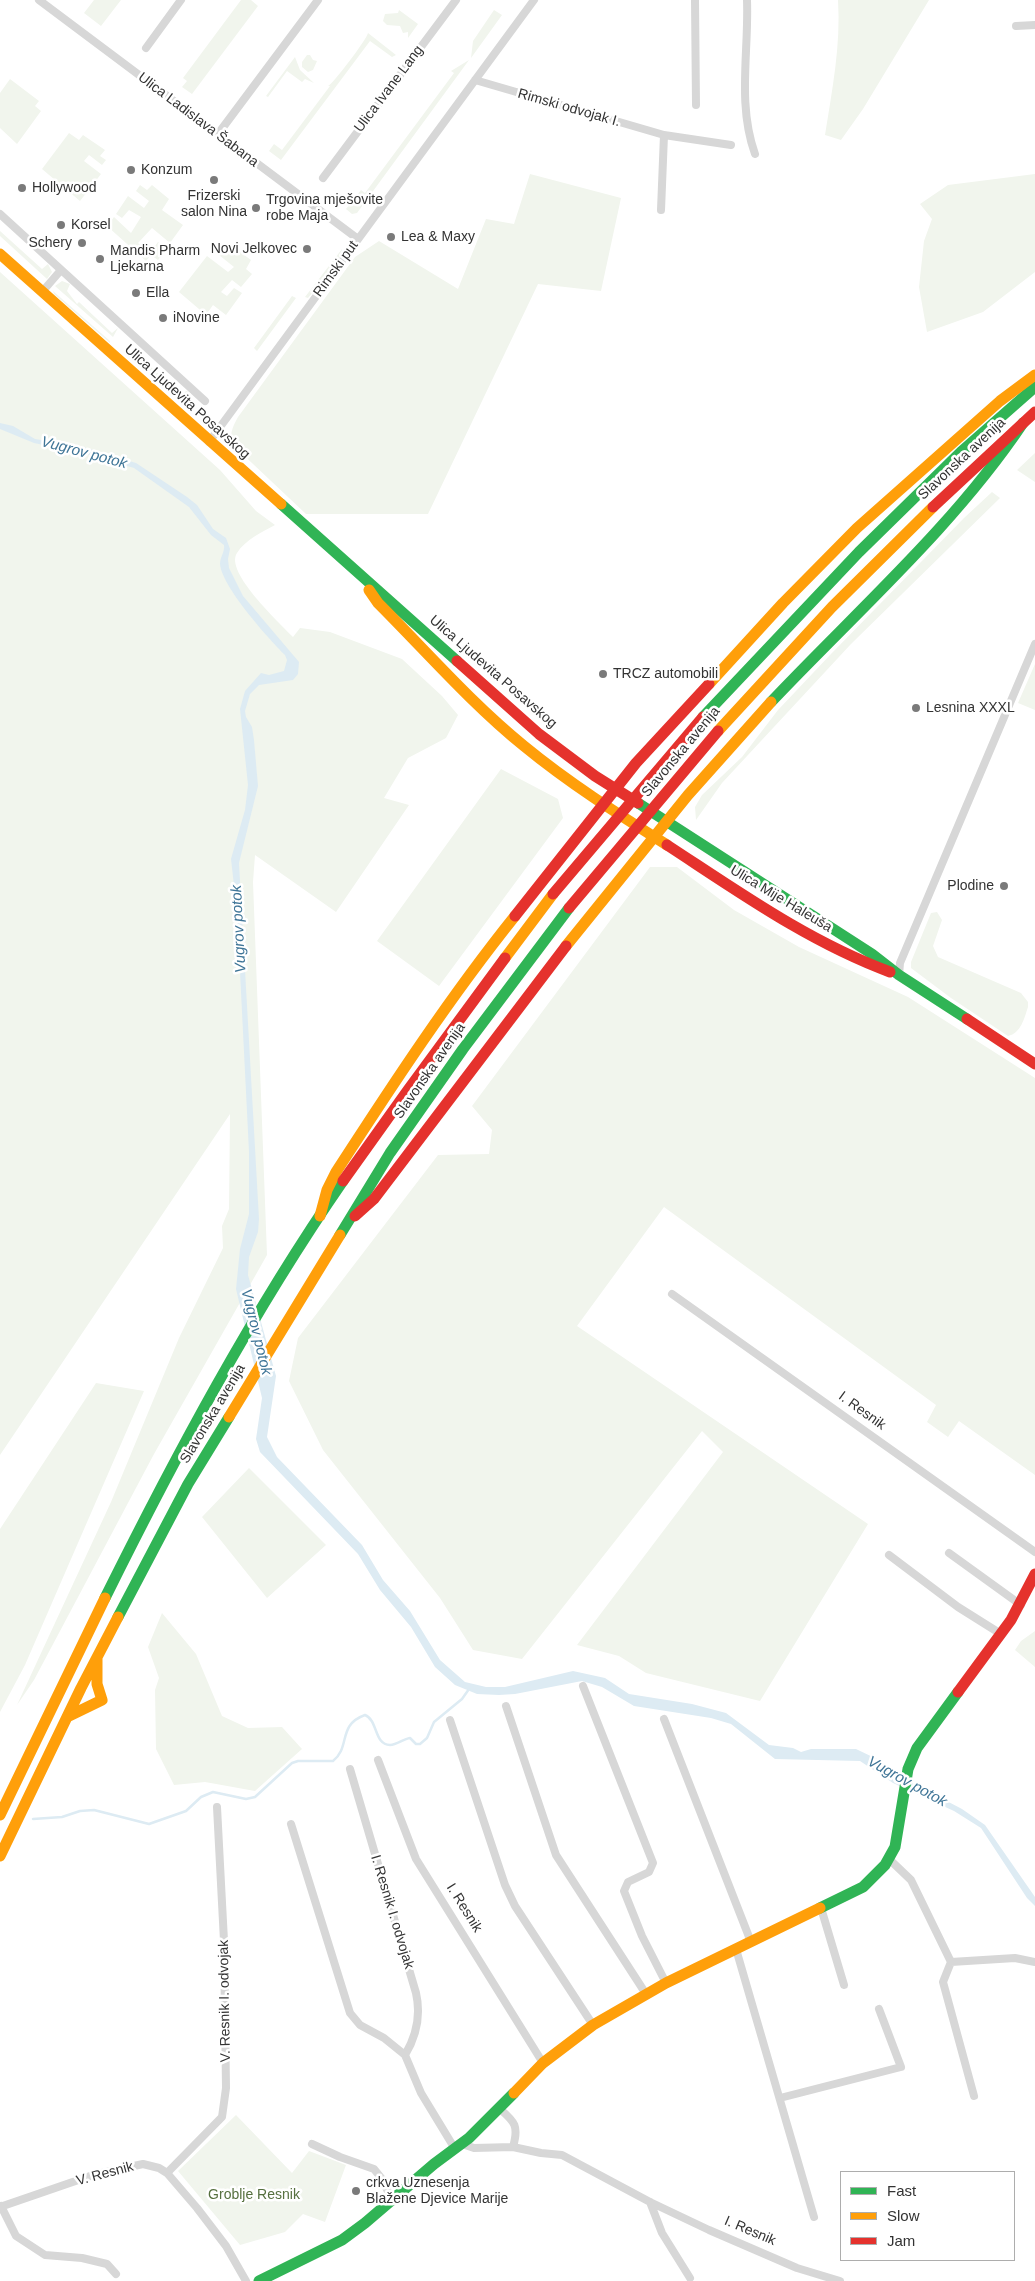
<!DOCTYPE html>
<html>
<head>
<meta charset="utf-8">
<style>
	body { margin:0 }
	#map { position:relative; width:1035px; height:2281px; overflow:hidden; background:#fff; font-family:Arial,sans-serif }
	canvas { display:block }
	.legend { position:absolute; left:840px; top:2171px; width:175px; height:90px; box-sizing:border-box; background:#fff; border:1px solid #adadad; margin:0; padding:6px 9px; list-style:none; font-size:15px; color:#333 }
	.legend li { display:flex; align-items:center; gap:10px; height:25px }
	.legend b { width:25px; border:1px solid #adadad }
</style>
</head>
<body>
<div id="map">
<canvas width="1035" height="2281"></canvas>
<ul class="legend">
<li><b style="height:6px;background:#30b455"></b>Fast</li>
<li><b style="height:6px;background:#ff9f0a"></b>Slow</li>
<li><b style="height:6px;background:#e5322d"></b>Jam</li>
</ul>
</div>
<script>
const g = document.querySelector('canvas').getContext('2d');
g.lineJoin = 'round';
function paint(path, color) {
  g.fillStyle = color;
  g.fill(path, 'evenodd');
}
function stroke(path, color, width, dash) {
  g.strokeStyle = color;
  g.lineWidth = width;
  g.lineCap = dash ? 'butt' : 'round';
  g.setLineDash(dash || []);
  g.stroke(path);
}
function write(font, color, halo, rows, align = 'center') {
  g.font = font + ' Arial,sans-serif';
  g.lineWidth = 5;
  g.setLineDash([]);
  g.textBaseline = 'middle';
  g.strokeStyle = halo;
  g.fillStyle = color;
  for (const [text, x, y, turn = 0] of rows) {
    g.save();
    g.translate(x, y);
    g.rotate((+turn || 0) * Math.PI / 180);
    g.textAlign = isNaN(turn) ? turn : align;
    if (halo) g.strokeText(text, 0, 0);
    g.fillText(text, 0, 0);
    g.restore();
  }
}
paint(new Path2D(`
	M 94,0 L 121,0 L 101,26 L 84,13 Z
	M 241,0 L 251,0 L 258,6 L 192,94 L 182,87 L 187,81 L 183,78 Z
	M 838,0 L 929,0 L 863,109 L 841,140 L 825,135 C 832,91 841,45 838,0 Z
	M 399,10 L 418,24 L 408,38 L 408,32 L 403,33 L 400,26 L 387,25 L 383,21 L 385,14 L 398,13 Z
	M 494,10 L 502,15 L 471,58 L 473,41 Z
	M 368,33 L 396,55 L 392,57 L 370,41 L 281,160 L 269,151 L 274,144 L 282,150 L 330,86 L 328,86 C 333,84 367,39 368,33 Z
	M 307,55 L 310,55 L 313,60 L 317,61 L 313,70 L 308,72 L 302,67 L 302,62 Z
	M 295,57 L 300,70 L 314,83 L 305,79 L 302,82 L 287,71 L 268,97 L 266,96 Z
	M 469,60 L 357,213 L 352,214 L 346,209 L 361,190 L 365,193 L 454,73 L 451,71 Z
	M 10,79 L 39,101 L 35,106 L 41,111 L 17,144 L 0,128 L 0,93 Z
	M 69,133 L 79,140 L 83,135 L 105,150 L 100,156 L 106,160 L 102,165 L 89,155 L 84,161 L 101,174 L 80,201 L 42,169 Z
	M 530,174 L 621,198 L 601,291 L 538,284 L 428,514 L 306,514 L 235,447 C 228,436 232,428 238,417 L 355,257 L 379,241 L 458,289 L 486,219 L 514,224 Z
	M 1035,174 L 1035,272 L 983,312 L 927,332 L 919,287 L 924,241 L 932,219 L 920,204 L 948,185 Z
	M 140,185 L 147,190 L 152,185 L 169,199 L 162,210 L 183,225 L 170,243 L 152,228 L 138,243 L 150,253 L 158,242 L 167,249 L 158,260 L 151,255 L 146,261 L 107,226 L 114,217 L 131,233 L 141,217 L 129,210 L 122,218 L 116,214 L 128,196 L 144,208 L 149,201 L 136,191 Z
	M 0,231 L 42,269 L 48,264 L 52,272 L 47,279 L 0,236 Z
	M 218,244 L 225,249 L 229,244 L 251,260 L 246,269 L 252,274 L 241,287 L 232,280 L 221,292 L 227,296 L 234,288 L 242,293 L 226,315 L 213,305 L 206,315 L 179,292 L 207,256 L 228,272 L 234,267 L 214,251 Z
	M 342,249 C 343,259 316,288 308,298 L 305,297 Z
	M 0,272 L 220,470 L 256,511 L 275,525 C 262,532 245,540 237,553 C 224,572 280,623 293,637 L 300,628 L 330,632 L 402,659 L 442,696 L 458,715 L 446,738 L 408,758 L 384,798 L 409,805 L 336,912 L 255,855 L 253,882 L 267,1255 L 154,1454 L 34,1680 L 17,1705 L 111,1502 L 179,1338 L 223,1248 L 222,1226 L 229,1209 L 230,1114 L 0,1455 Z
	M 62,281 L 70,284 L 67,291 L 77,304 L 79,302 L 112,333 L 118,328 L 113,337 L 55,286 Z
	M 53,291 L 110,341 L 110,343 L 54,294 Z
	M 292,296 L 296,298 L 257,351 L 254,348 Z
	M 143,351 L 144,352 L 140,357 L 182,395 L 186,391 L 189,392 L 190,395 L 188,400 L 194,406 L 192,408 L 135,357 Z
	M 1035,453 L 1035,482 L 1017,470 Z
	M 992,492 L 1000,498 L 851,644 L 722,783 L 696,820 L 695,807 L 702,795 L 742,757 L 778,710 L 830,655 L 964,518 Z
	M 1035,664 L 1035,710 L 1018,703 Z
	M 501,769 L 558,799 L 563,818 L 439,986 L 377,941 Z
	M 650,867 L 677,867 L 734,910 L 799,947 L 908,997 L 1035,1078 L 1035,1475 L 959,1421 L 948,1437 L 927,1422 L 936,1405 L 664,1207 L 577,1326 L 868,1524 L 760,1701 L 646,1673 L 619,1656 L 577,1645 L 723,1452 L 702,1431 L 522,1659 L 473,1650 L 440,1598 L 323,1450 L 289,1381 L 298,1338 L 438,1155 L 489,1154 L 492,1130 L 472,1106 Z
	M 937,912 L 942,920 L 933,946 L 938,957 L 1021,993 L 1028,1002 L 1028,1007 C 1024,1019 1021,1033 1008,1036 L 951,998 L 911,968 L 911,962 L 931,913 Z
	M 96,1383 L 144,1391 L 25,1665 L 0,1712 L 0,1529 Z
	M 249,1468 L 326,1545 L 267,1598 L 202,1517 Z
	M 162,1613 L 196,1654 L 222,1716 L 248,1728 L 282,1727 L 302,1749 L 255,1791 L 205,1782 L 174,1785 L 156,1749 L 155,1690 L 159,1678 L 148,1647 Z
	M 1035,1631 L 1035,1667 L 1015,1650 L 1021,1641 Z
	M 236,2115 L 292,2173 L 309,2151 L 346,2165 L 325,2222 L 303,2214 L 285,2232 L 240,2245 L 178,2171 Z`), '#f1f5ed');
paint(new Path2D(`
	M 0,423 L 13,426 L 35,439 L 80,446 L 136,463 L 187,497 L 197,505 L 213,529 L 226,538 L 230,549 L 228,559 L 229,568 L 243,596 L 299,662 L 298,674 L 293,680 L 259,685 L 250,694 L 245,711 L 246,717 L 252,727 L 254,740 L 258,786 L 239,863 L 259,1219 L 258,1232 L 249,1257 L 248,1275 L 276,1376 L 267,1437 L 277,1457 L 362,1545 L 383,1580 L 410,1611 L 440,1660 L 465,1682 L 486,1687 L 505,1687 L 573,1671 L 605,1678 L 629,1694 L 692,1704 L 726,1713 L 769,1745 L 793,1748 L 801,1752 L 811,1749 L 856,1749 L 881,1761 L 895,1774 L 962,1809 L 985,1825 L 1035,1897 L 1035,1906 L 1027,1898 L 981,1828 L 954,1811 L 893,1783 L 860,1761 L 775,1759 L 731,1724 L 711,1718 L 634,1706 L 602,1687 L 582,1681 L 515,1694 L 499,1695 L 477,1694 L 455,1685 L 435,1667 L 411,1627 L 380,1590 L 358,1554 L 260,1452 L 256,1439 L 262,1398 L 236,1289 L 240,1249 L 249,1214 L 249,1152 L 237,912 L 231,859 L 245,810 L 248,785 L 240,709 L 245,691 L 261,673 L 269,675 L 284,671 L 287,660 L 285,655 C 268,638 222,587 220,564 C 220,557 225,552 224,545 L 211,535 L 189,507 L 134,468 L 86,454 L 34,443 L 0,429 Z`), '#ddebf3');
stroke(new Path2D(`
	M 33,1819 L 62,1817 L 80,1811 L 94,1810 L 149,1824 L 186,1811 L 201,1797 L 213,1792 L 246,1799 L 255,1797 L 292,1763 L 298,1761 L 333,1761 C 351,1747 337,1725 365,1715 C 378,1720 374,1745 390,1745 C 397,1745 403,1739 410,1738 L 416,1744 L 420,1744 L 427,1738 L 434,1722 L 462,1699 L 469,1689`), '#ddebf3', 2.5);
stroke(new Path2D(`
	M 39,0 L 358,239
	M 695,0 L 696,105
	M 747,0 C 749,51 737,104 755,154
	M 1016,26 L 1035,25
	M 146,48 L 181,0
	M 475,80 L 664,135 L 731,145
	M 218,134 L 318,0
	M 323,178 L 456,0
	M 661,210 L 664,135
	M 0,214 L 205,401
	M 42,292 L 61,270
	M 209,442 L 534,0
	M 899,975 L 900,963 L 1035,644
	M 672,1294 L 1035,1552
	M 949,1553 L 1021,1605
	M 889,1555 L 958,1607 L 1001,1634
	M 583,1686 L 653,1863 L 649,1872 L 628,1882 L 624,1891 L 642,1936 L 666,1983
	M 506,1706 L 556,1855 L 646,1994
	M 664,1719 L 751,1942
	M 450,1720 L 505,1885 L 515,1906 L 593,2025
	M 378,1760 L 416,1859 L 543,2063
	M 350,1769 L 416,1993 C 421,2015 417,2035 405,2055
	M 291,1824 L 350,2013 L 360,2025 L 384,2038 L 405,2055 L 421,2093 L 455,2149
	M 889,1859 L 911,1880 L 951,1962 L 943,1982 L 974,2096
	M 821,1908 L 844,1985
	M 736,1949 L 814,2217
	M 951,1962 L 1015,1958 L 1035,1962
	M 780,2098 L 901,2067 L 879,2009
	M 500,2109 C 515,2122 519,2126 513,2147
	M 312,2144 L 340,2157 L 374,2169 L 382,2179 L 392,2200
	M 462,2144 L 474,2148 L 513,2147 L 541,2153 L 562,2155 L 650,2202 L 709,2230 L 797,2268 L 840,2281
	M 167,2173 L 222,2117 L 226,2088 L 224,1941 L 217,1807
	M 650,2202 L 662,2233 L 690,2278
	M 1,2206 L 16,2236 L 45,2255 L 82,2258 L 107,2264 L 116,2274
	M 0,2207 L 93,2175 L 143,2164 L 159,2168 L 167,2173 L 197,2208 L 226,2246 L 246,2281`), '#d7d7d7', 8);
stroke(new Path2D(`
	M 281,504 L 457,661
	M 771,702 C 856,612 954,526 1023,423
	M 703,717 L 859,552 L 961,452 L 1035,387
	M 638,803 L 872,954 L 899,975 L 967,1019
	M 340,1235 L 390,1153 L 463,1049 L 569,908
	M 105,1598 C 176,1455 252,1313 343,1181
	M 118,1617 L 188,1484 L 229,1417
	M 820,1908 L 863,1887 L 885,1865 L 895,1847 L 908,1769 L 917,1748 L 958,1692
	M 259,2281 L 342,2240 L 365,2223 L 434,2164 L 469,2138 L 514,2093`), '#30b455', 11);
stroke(new Path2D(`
	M 0,254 L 281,504
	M 369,590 L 378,603 C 426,651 471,703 524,746 C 569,783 618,814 667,845
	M 709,684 L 783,603 L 857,528 L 1000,401 L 1035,375
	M 718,731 L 832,607 L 933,507
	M 566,946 L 688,795 L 771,702
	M 505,958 L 553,894
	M 320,1216 L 327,1190 L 336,1172 C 393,1084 450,997 515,916
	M 229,1417 L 340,1235
	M 67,1717 L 102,1700 L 97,1684 L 97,1659
	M 0,1815 L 105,1598
	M 0,1856 L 81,1688 L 118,1617
	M 514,2093 L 543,2063 L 593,2025 L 666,1983 L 820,1908`), '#ff9f0a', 11);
stroke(new Path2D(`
	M 933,507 L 1035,412
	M 457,661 L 539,734 L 595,776 L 638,803
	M 667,845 C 739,892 809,942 890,972
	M 515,916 L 636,763 L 709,684
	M 967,1019 L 1035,1064
	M 343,1181 L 408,1090 L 505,958
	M 355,1216 L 374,1199 L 566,946
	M 958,1692 L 1011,1620 L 1035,1574`), '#e5322d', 11);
stroke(new Path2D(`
	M 553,894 L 703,717
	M 569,908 L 718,731`), '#e5322d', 11);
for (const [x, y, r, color] of [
	[131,170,5,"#7a7a7a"],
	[214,180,5,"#7a7a7a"],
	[22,188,5,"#7a7a7a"],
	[256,208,5,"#7a7a7a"],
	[61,225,5,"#7a7a7a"],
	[391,237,5,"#7a7a7a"],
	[82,243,5,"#7a7a7a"],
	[307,249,5,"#7a7a7a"],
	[100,259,5,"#7a7a7a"],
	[136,293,5,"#7a7a7a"],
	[163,318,5,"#7a7a7a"],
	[603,674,5,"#7a7a7a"],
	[916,708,5,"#7a7a7a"],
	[1004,886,5,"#7a7a7a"],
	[356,2191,5,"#7a7a7a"]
]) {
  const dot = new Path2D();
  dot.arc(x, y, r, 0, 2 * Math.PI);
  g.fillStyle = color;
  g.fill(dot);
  stroke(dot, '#fff', 2);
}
write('14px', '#333', '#fff', [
	["Ulica Ivane Lang",389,89,-53],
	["Rimski odvojak I.",569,108,16],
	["Ulica Ladislava Šabana",198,120,37],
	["Rimski put",336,269,-54],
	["Ulica Ljudevita Posavskog",187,402,42],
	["Slavonska avenija",962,459,-43],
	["Ulica Ljudevita Posavskog",493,672,41],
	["Slavonska avenija",681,752,-50],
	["Ulica Mije Haleuša",781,899,31],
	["Slavonska avenija",430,1071,-55],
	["I. Resnik",862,1411,36],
	["Slavonska avenija",213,1414,-59],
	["I. Resnik",464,1908,58],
	["I. Resnik I. odvojak",392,1912,73],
	["V. Resnik I. odvojak",225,2001,-91],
	["V. Resnik",105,2174,-15],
	["I. Resnik",750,2231,23]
]);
write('14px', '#333', '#fff', [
	["Konzum",141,170],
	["Hollywood",32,188],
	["Frizerski",214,196,"center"],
	["salon Nina",214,212,"center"],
	["Trgovina mješovite",266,200],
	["robe Maja",266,216],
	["Korsel",71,225],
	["Lea & Maxy",401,237],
	["Schery",72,243,"right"],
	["Novi Jelkovec",297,249,"right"],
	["Mandis Pharm",110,251],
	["Ljekarna",110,267],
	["Ella",146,293],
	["iNovine",173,318],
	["TRCZ automobili",613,674],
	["Lesnina XXXL",926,708],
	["Plodine",994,886,"right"],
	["crkva Uznesenja",366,2183],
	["Blažene Djevice Marije",366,2199]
], 'left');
write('14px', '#56703f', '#fff', [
	["Groblje Resnik",254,2195]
]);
write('italic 15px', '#3f7597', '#fff', [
	["Vugrov potok",84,453,15],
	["Vugrov potok",239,929,-93],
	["Vugrov potok",256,1332,76],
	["Vugrov potok",907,1782,29]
]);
</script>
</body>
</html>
